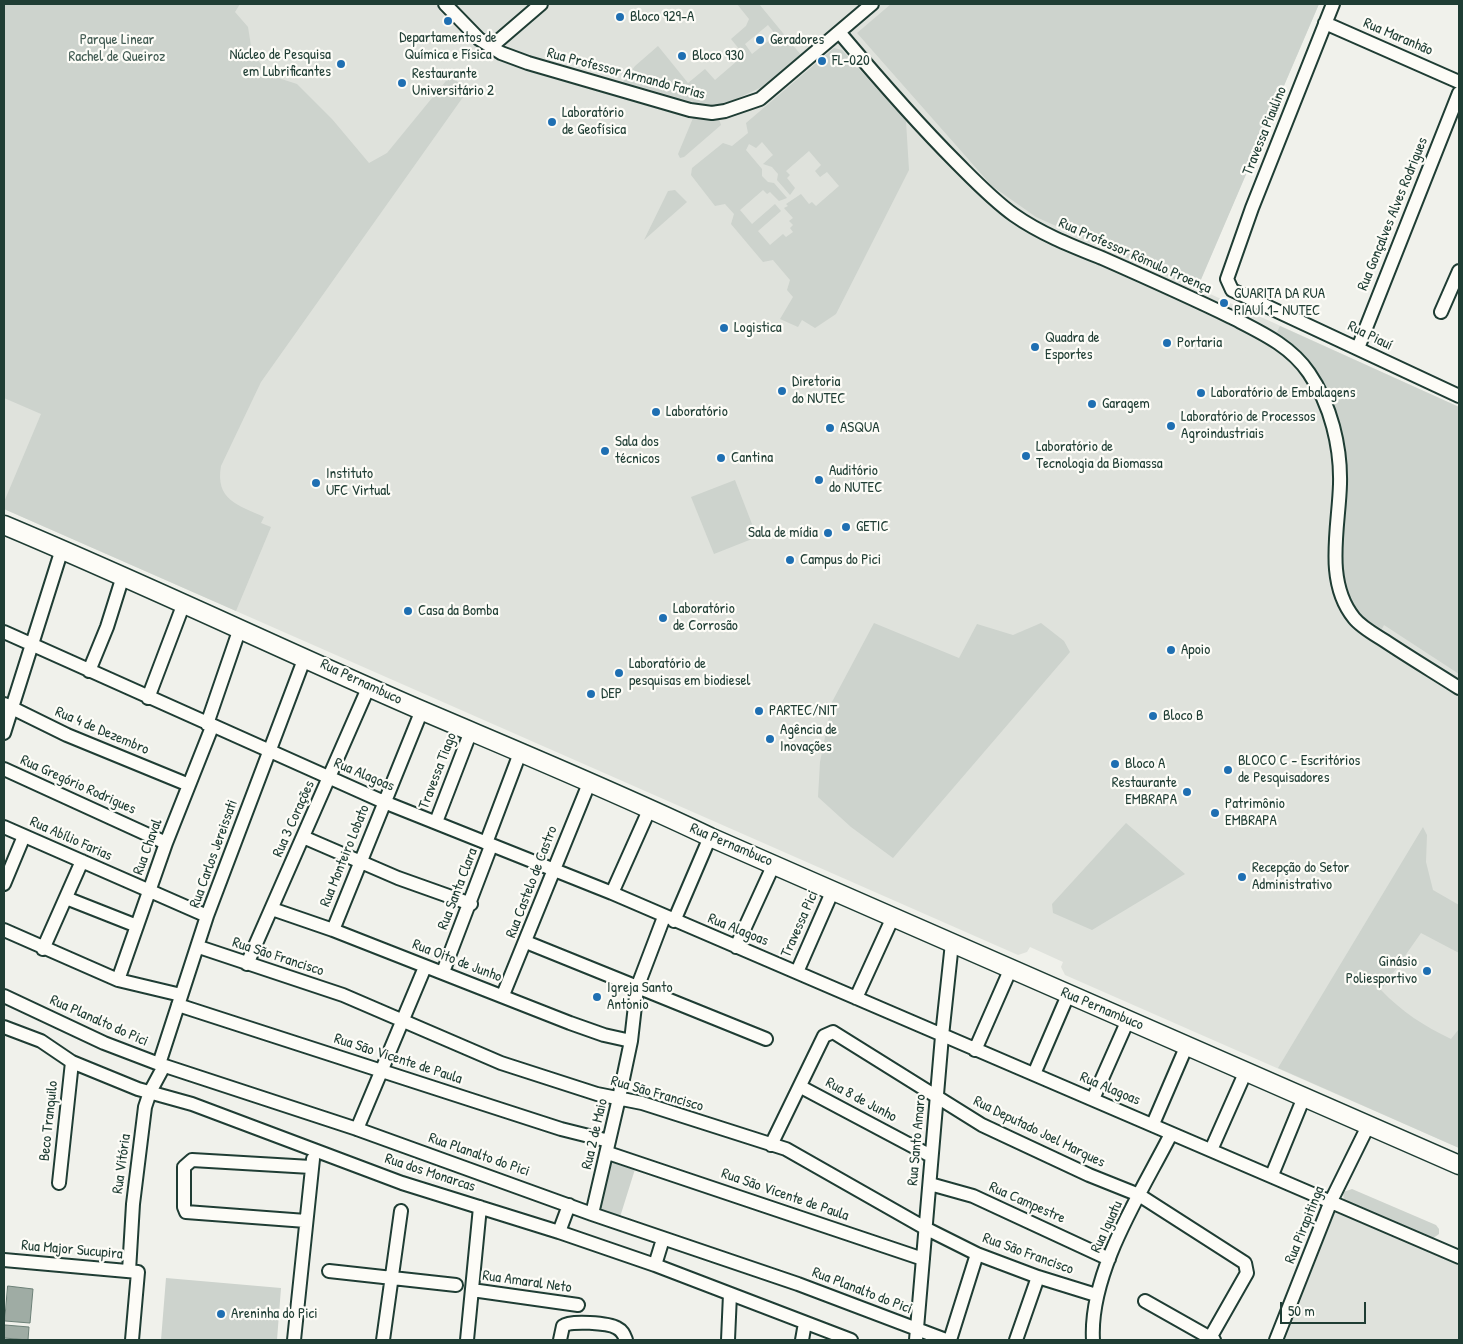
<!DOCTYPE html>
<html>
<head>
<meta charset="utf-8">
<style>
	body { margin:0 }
	#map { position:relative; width:1463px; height:1344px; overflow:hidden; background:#f0f1eb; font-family:"Patrick Hand",sans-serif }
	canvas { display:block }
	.frame { position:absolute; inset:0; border:5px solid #1f3d34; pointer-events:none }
	.scale { position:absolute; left:1280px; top:1302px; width:86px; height:22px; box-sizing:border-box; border:2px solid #1f3d34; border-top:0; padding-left:6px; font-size:15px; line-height:18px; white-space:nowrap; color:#1f3d34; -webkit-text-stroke:4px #fdfcf7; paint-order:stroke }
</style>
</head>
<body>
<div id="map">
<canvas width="1463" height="1344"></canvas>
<div class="frame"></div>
<div class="scale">50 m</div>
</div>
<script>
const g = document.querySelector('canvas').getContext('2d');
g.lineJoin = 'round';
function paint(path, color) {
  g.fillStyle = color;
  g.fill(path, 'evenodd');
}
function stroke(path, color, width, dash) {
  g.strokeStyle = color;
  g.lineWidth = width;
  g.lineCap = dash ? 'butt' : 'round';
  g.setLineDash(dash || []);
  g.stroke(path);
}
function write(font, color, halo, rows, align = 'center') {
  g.font = font + ' "Patrick Hand",sans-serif';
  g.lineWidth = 4.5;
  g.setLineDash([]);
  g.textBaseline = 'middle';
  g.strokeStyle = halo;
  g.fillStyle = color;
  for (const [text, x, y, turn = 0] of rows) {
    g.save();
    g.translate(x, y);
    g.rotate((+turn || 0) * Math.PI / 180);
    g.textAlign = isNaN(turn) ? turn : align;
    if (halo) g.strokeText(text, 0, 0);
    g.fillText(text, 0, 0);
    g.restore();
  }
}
paint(new Path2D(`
	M 4,4 L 1319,4 L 1197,288 L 1459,407 L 1459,1148 L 1065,975 L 1061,967 L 1063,962 L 1030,947 L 1027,952 L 1018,955 L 4,509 Z
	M 1335,1211 L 1459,1264 L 1459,1340 L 1285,1340 Z`), '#dfe2dc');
paint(new Path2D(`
	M 4,4 L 240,4 L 235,12 L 248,27 L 252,52 L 269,75 L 297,84 L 332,119 L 369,163 L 387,153 L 450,76 L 468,90 L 261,382 L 221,466 C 215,500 238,505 264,517 L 261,523 L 271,527 L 236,611 L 4,509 L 4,502 L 41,414 L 4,398 Z
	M 737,4 L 759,4 L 801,55 L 762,87 L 723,105 L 707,106 L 623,82 L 635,66 L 658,46 L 688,83 L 705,69 L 715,80 L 744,55 L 731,39 L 746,26 L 749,19 ZM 768,25 L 776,35 L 752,54 L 745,44 Z
	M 891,4 L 1319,4 L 1197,289 L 1036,217 L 992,186 L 857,33 Z
	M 834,48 L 842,50 L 906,121 L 909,170 L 836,314 L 815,328 L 802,320 L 798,327 L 780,319 L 793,297 L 787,290 L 790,280 L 773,260 L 763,262 L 731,224 L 734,214 L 725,204 L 715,206 L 691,175 L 692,168 L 723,143 L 732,146 L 748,133 L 746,123 ZM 762,142 L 773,155 L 763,164 L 772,167 L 778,174 L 777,180 L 790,195 L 795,188 L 787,178 L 790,175 L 786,171 L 809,151 L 821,165 L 815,171 L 820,177 L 827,172 L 839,186 L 816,206 L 812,202 L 809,204 L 801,194 L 786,204 L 788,206 L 784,208 L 793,218 L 789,221 L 793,225 L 790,228 L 793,232 L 786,237 L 783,234 L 770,245 L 758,231 L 781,211 L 775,204 L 752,224 L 740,210 L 763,190 L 767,194 L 770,192 L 779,201 L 787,198 L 774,183 L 768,182 L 762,176 L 762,169 L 746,150 L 749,144 L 756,148 Z
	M 698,117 L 719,119 L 721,125 L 684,157 L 680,158 L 678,154 L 693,118 Z
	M 675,190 L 687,202 L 644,240 L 668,191 Z
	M 1280,326 L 1459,407 L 1459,674 L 1384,625 L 1382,629 C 1372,623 1361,618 1355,609 C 1341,588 1341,563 1342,539 C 1344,452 1352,392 1277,332 Z
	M 735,480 L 757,537 L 714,554 L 691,497 Z
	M 874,623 L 959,658 L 977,624 L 1013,635 L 1041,623 L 1064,641 L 1070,652 L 893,858 L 851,827 L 818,797 L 820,762 L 832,702 Z
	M 1126,823 L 1185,874 L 1092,930 L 1053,913 L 1052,904 Z
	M 1423,827 L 1427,835 L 1426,862 L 1433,890 L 1459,905 L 1459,953 L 1421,933 L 1381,990 C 1402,1012 1424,1026 1451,1039 L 1459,1029 L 1459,1148 L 1278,1068 Z
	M 613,1160 L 636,1166 L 620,1217 L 602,1211 L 599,1208 L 611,1161 Z
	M 1352,1189 L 1436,1225 L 1439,1229 L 1439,1234 L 1432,1239 L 1344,1202 L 1343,1192 Z
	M 166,1278 L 281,1288 L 277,1340 L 161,1340 Z`), '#cdd3cd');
const water = new Path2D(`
	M 8,1286 L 33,1289 L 30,1323 L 5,1321 Z
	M 5,1325 L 29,1327 L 28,1340 L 4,1338 Z`);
paint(water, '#9faca4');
stroke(water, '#6c8077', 1);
const street = new Path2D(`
	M 445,4 L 479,39 L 501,53 L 528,63 L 690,110 L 712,113 L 725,111 L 760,99 L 872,4
	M 1333,4 L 1252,208 L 1227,279 L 1232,290 L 1459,396
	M 1325,23 L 1459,82
	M 839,32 C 877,77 915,121 957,163 C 975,181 993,200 1014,215 C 1041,234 1072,246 1102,258 C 1145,277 1188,296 1231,317 C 1260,332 1290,345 1309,373 C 1331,405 1341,447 1340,484 C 1339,527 1324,581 1354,618 C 1361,627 1374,634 1385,641 C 1409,657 1434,672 1459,688
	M 491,47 L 541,4
	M 1441,312 L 1459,271
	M 1358,348 L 1459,93
	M 4,632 L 384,802 L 612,893 L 1459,1257
	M 89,671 L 107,627 L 123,576
	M 148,698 L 184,603
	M 4,704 L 67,735 L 189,785
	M 207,724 L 240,628
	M 4,733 L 62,549
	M 4,769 L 166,843
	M 436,822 L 471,731
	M 4,827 L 207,916
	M 303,837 L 398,878 L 471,904
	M 486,843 L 520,753
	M 4,884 L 24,836
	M 612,893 L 650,808
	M 66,898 L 137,926
	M 272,909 L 333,930 L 570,1023 L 604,1035 L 631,1041
	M 674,921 L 710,837
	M 4,930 L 118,980 L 181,995
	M 333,930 L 422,710
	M 526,942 L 766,1039
	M 199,947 L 343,995 L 501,1063 L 597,1094 L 642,1103 L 786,1149 L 925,1228 L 977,1254 L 1038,1277 L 1096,1295
	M 736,947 L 774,864
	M 43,949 L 82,861
	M 247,964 L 369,686
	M 443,972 L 491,846
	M 797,972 L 833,890
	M 118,980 L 166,843 L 212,727
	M 503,995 L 590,781
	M 4,996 L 104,1043 L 159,1064 L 357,1129 L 592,1214 L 798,1284 L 946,1340
	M 856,998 L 893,917
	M 178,1005 L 561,1129 L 609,1141
	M 4,1027 L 41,1041 L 72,1062 L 138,1089 L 192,1104 L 402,1183 L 559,1232 L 655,1265 L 851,1340
	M 975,1050 L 1011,968
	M 159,1064 L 207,916 L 305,657
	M 1034,1074 L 1068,995
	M 801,1087 L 931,1156
	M 1093,1099 L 1128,1020
	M 1153,1124 L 1187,1045
	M 357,1129 L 425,967
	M 771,1145 L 824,1036 L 833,1032 L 982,1125 L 1089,1175 L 1139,1195 L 1245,1263 L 1247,1273 L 1210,1338
	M 1211,1150 L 1246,1071
	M 608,1153 L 923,1259
	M 1272,1175 L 1304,1097
	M 59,1183 L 72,1062
	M 930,1184 L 973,1196 L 1109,1259
	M 592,1214 L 619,1098 L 631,1041 L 637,988 L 664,917
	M 306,1221 L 186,1212 L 184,1207 L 184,1167 L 192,1160 L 311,1167
	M 559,1232 L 569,1205
	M 4,1260 L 138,1272 L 132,1340
	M 655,1265 L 663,1239
	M 129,1271 L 133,1204 L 145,1107 L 150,1092 L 164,1066
	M 329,1271 L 456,1285
	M 472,1290 L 578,1305
	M 1145,1301 L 1214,1340
	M 294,1340 L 313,1159
	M 383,1340 L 401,1211
	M 467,1340 L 480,1207
	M 560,1340 L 563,1326 C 570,1320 609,1323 617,1328 C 623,1331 624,1335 626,1340
	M 728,1340 L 730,1294
	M 802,1340 L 805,1323
	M 916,1340 L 942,1036 L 952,943
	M 950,1340 L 977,1254
	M 1016,1340 L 1038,1277
	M 1093,1340 C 1089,1272 1141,1193 1171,1134
	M 1276,1340 L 1331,1201 L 1369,1124`);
const secondary = new Path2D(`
	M 4,525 C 145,584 282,650 423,711 C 519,752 616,792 710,837 L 1459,1165`);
stroke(street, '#1f3d34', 16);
stroke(secondary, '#1f3d34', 21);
stroke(street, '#fdfcf7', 12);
stroke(secondary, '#fdfcf7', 18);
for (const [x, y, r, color] of [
	[620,17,5,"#1f6fb2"],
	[448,21,5,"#1f6fb2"],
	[760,40,5,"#1f6fb2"],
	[682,56,5,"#1f6fb2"],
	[822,61,5,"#1f6fb2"],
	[341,64,5,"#1f6fb2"],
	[402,83,5,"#1f6fb2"],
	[552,122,5,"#1f6fb2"],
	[1224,303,5,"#1f6fb2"],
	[724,328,5,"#1f6fb2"],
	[1167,343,5,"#1f6fb2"],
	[1035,347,5,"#1f6fb2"],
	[782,391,5,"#1f6fb2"],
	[1201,393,5,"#1f6fb2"],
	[1092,404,5,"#1f6fb2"],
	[656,412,5,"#1f6fb2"],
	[1171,426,5,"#1f6fb2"],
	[830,428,5,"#1f6fb2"],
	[605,451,5,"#1f6fb2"],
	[1026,456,5,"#1f6fb2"],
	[721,458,5,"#1f6fb2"],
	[819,480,5,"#1f6fb2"],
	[316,483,5,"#1f6fb2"],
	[846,527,5,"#1f6fb2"],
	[828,533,5,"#1f6fb2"],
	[790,560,5,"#1f6fb2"],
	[408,611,5,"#1f6fb2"],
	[663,618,5,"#1f6fb2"],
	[1171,650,5,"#1f6fb2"],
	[619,673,5,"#1f6fb2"],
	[591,694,5,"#1f6fb2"],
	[759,711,5,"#1f6fb2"],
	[1153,716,5,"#1f6fb2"],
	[770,739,5,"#1f6fb2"],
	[1115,764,5,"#1f6fb2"],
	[1228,770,5,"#1f6fb2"],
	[1187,792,5,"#1f6fb2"],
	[1215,813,5,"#1f6fb2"],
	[1242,877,5,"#1f6fb2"],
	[1427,971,5,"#1f6fb2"],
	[597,997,5,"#1f6fb2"],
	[221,1314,5,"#1f6fb2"]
]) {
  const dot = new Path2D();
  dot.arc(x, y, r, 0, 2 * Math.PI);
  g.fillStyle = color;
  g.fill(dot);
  stroke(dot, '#fdfcf7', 2);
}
write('15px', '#1f3d34', '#fdfcf7', [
	["Bloco 929-A",630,17],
	["Departamentos de",448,38,"center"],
	["Química e Física",448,55,"center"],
	["Geradores",770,40],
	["Núcleo de Pesquisa",331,55,"right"],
	["em Lubrificantes",331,72,"right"],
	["Bloco 930",692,56],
	["FL-020",832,61],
	["Restaurante",412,74],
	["Universitário 2",412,91],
	["Laboratório",562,113],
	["de Geofísica",562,130],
	["GUARITA DA RUA",1234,294],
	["PIAUÍ 1- NUTEC",1234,311],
	["Logistica",734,328],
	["Quadra de",1045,338],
	["Esportes",1045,355],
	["Portaria",1177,343],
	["Diretoria",792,382],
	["do NUTEC",792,399],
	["Laboratório de Embalagens",1211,393],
	["Garagem",1102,404],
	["Laboratório",666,412],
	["Laboratório de Processos",1181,417],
	["Agroindustriais",1181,434],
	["ASQUA",840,428],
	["Sala dos",615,442],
	["técnicos",615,459],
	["Laboratório de",1036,447],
	["Tecnologia da Biomassa",1036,464],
	["Cantina",731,458],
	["Auditório",829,471],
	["do NUTEC",829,488],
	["Instituto",326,474],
	["UFC Virtual",326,491],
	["GETIC",856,527],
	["Sala de mídia",818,533,"right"],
	["Campus do Pici",800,560],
	["Laboratório",673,609],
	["de Corrosão",673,626],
	["Casa da Bomba",418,611],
	["Apoio",1181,650],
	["Laboratório de",629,664],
	["pesquisas em biodiesel",629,681],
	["DEP",601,694],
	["PARTEC/NIT",769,711],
	["Bloco B",1163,716],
	["Agência de",780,730],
	["Inovações",780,747],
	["BLOCO C - Escritórios",1238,761],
	["de Pesquisadores",1238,778],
	["Bloco A",1125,764],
	["Restaurante",1177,783,"right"],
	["EMBRAPA",1177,800,"right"],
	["Patrimônio",1225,804],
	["EMBRAPA",1225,821],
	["Recepção do Setor",1252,868],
	["Administrativo",1252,885],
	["Ginásio",1417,962,"right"],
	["Poliesportivo",1417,979,"right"],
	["Igreja Santo",607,988],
	["Antonio",607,1005],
	["Areninha do Pici",231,1314]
], 'left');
write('15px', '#1f3d34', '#fdfcf7', [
	["Rua Maranhão",1398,37,23],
	["Rua Professor Armando Farias",626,74,15],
	["Travessa Piaulino",1265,131,-68],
	["Rua Gonçalves Alves Rodrigues",1393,214,-68],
	["Rua Professor Rômulo Proença",1135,256,24],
	["Rua Piauí",1370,336,26],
	["Rua Pernambuco",361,682,25],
	["Rua 4 de Dezembro",102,731,23],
	["Travessa Tiago",438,771,-69],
	["Rua Alagoas",364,775,23],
	["Rua Gregório Rodrigues",78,785,24],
	["Rua 3 Corações",294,819,-66],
	["Rua Abílio Farias",71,839,24],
	["Rua Pernambuco",731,845,23],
	["Rua Chaval",148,847,-70],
	["Rua Carlos Jereissati",214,854,-70],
	["Rua Monteiro Lobato",345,856,-68],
	["Rua Castelo de Castro",532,882,-69],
	["Rua Santa Clara",458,889,-69],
	["Travessa Pici",800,924,-66],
	["Rua Alagoas",738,930,22],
	["Rua São Francisco",278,957,18],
	["Rua Oito de Junho",457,961,21],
	["Rua Pernambuco",1102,1009,23],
	["Rua Planalto do Pici",99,1021,24],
	["Rua São Vicente de Paula",398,1059,18],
	["Rua Alagoas",1110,1089,23],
	["Rua São Francisco",657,1094,16],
	["Rua 8 de Junho",861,1100,28],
	["Beco Tranquilo",49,1121,-84],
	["Rua Deputado Joel Marques",1039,1132,26],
	["Rua 2 de Maio",595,1134,-77],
	["Rua Santo Amaro",917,1140,-85],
	["Rua Planalto do Pici",479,1155,19],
	["Rua Vitória",122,1164,-82],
	["Rua dos Monarcas",430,1173,18],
	["Rua São Vicente de Paula",785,1195,19],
	["Rua Campestre",1027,1203,24],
	["Rua Pirapitinga",1305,1225,-68],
	["Rua Iguatu",1107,1227,-65],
	["Rua Major Sucupira",72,1250,5],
	["Rua São Francisco",1028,1254,20],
	["Rua Amaral Neto",527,1282,8],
	["Rua Planalto do Pici",862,1291,21]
]);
write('15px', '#425b53', '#fdfcf7', [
	["Parque Linear",117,40],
	["Rachel de Queiroz",117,57]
]);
</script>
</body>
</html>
